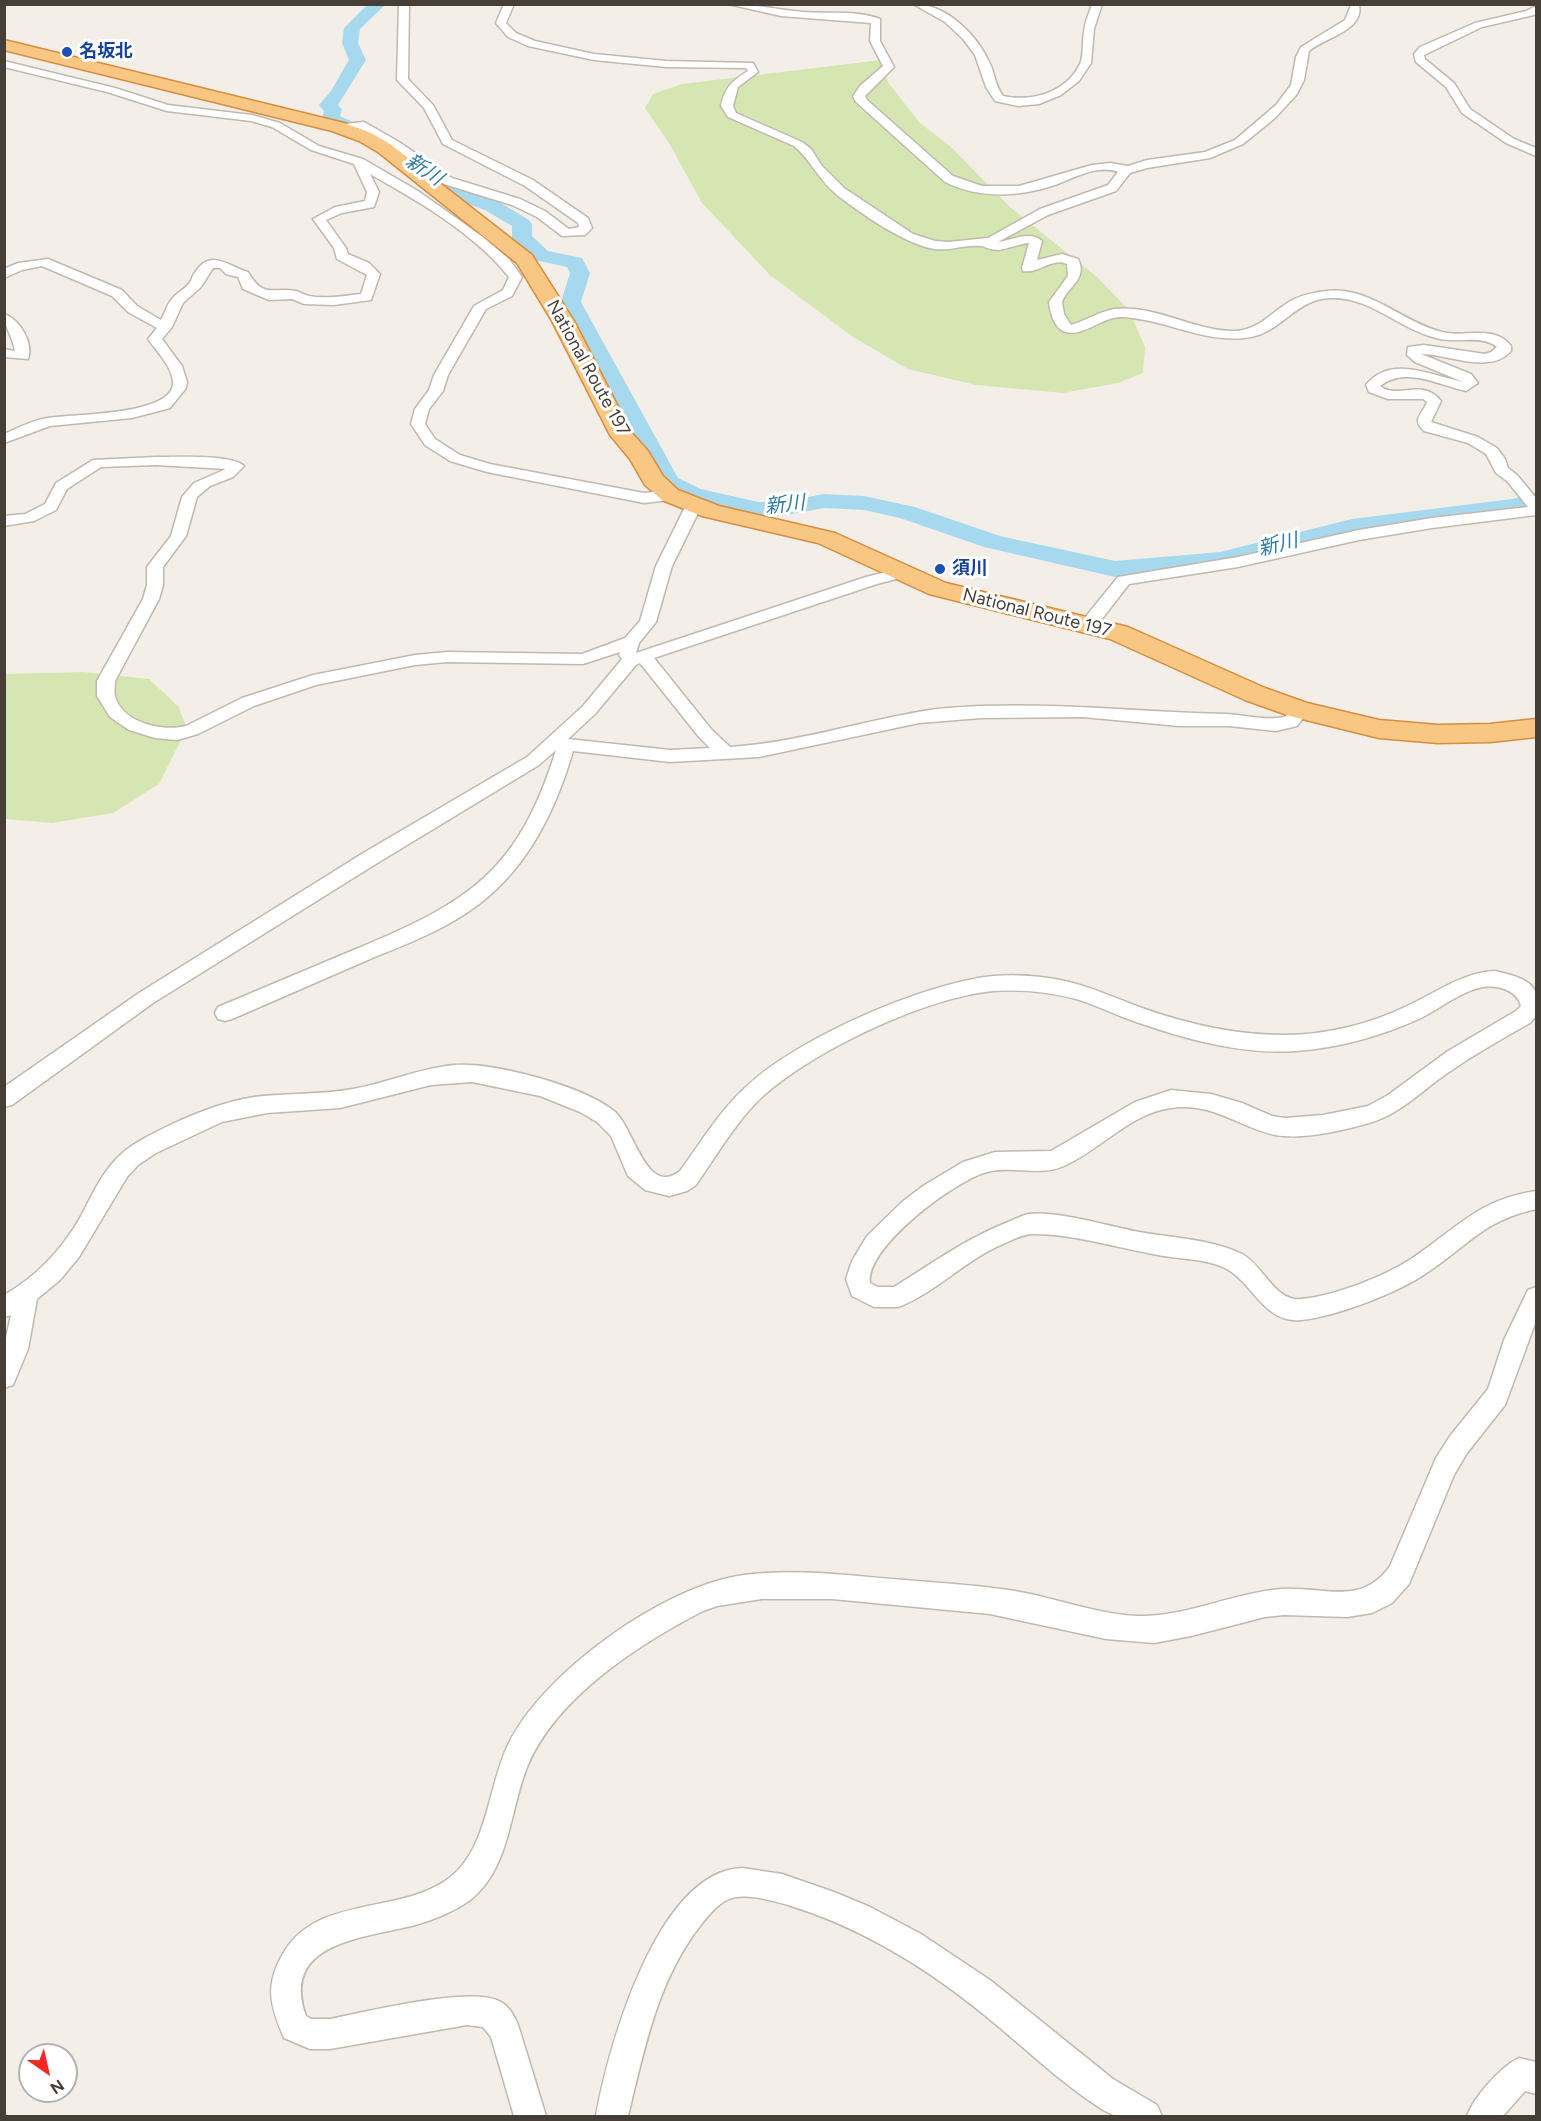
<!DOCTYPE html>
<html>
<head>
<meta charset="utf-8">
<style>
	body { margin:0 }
	#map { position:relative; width:1541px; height:2121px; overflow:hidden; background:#f3efe8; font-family:Figtree,sans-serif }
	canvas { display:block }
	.frame { position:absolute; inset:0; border:6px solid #463f37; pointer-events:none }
	.north { position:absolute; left:18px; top:2043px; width:60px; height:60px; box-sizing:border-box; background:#fff; border:2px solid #b5b2af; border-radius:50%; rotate:146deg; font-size:16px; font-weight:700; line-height:24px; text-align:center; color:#463f37 }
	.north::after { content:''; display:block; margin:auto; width:21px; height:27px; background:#f22821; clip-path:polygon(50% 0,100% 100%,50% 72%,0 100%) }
</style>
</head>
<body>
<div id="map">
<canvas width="1541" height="2121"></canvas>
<div class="frame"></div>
<div class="north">N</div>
</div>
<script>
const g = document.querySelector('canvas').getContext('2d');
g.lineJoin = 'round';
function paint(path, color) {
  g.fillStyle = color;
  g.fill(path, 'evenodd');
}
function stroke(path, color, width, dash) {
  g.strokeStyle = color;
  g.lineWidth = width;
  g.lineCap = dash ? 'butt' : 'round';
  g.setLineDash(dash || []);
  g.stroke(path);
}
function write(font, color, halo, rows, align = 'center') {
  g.font = font + ' Figtree,"Noto Sans JP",sans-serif';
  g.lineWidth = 6;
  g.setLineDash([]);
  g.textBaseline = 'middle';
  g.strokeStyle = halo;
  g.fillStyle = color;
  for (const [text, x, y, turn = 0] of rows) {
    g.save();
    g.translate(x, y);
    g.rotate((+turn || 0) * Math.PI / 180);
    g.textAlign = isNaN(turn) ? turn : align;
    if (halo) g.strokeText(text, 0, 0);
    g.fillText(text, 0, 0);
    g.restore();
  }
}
paint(new Path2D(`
	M 881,60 L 888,82 L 919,122 L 951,147 L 1010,207 L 1097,277 L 1129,310 L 1145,347 L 1143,373 L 1118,383 L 1063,393 L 976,385 L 908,369 L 853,337 L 770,275 L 702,203 L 669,143 L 645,108 L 653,94 L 682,84 Z
	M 83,672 L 149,679 L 178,706 L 187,728 L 159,784 L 113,813 L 52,823 L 5,819 L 4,674 Z`), '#d5e6b2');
paint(new Path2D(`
	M 368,4 L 386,4 L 360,29 L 358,43 L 366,60 L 338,105 L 342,110 L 340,116 L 394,141 L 468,191 L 499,202 L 529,220 L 532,224 L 532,236 L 548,251 L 582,258 L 590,273 L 581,302 L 678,478 L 701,489 L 758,502 L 781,502 L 824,494 L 864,496 L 915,507 L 1000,536 L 1115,561 L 1220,552 L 1352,519 L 1512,499 L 1536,493 L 1536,507 L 1513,513 L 1352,533 L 1220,566 L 1115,577 L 984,547 L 900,518 L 864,510 L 824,508 L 781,516 L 758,516 L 685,499 L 661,488 L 657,483 L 561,302 L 570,273 L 567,267 L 535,260 L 512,238 L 512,226 L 485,210 L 454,199 L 382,149 L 325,122 L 322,118 L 324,111 L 319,105 L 331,91 L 349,60 L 342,43 L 344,28 Z`), '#a7d9ee');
const minor = new Path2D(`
	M 399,4 L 409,4 L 408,79 L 433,105 L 452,140 L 533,180 L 588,218 L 592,228 L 585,235 L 562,236 L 537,217 L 512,205 L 444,184 L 391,146 L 358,128 L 334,129 L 334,125 L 364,122 L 399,142 L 452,178 L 520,199 L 545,211 L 569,229 L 579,227 L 578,223 L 525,186 L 443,144 L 424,108 L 397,80 Z
	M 504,4 L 514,4 L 506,23 L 516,33 L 535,41 L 594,54 L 666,61 L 753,63 L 758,72 L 738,87 L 733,106 L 736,113 L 802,142 L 811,149 L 822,166 L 844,188 L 913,234 L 935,241 L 948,242 L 988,238 L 1040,209 L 1108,185 L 1118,172 C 1098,164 1074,178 1055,185 C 1019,197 979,199 945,182 L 856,102 L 853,96 L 860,86 L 883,66 L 870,41 L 871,23 L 781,16 L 728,4 C 754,4 779,10 804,12 C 829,14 856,10 880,19 L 880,41 L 894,67 L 865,96 L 867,100 L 953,176 L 982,186 L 1019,186 L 1092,165 L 1110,163 L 1128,166 L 1147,160 L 1205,152 L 1235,140 L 1276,105 L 1291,85 L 1296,57 L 1301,47 L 1345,20 L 1351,5 L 1359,5 C 1365,30 1324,38 1309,51 L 1304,80 L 1297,94 L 1275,118 L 1243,144 L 1210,158 L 1147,168 L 1130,173 L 1116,191 L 1048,215 L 998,242 C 1013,240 1030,230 1042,241 L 1037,260 L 1062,254 L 1078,259 C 1088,279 1068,286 1062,302 L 1064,314 L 1071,325 C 1085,321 1098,312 1114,309 C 1154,304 1194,331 1234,331 C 1259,330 1269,314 1289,302 C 1298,296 1309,294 1319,292 C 1367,282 1399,321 1442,332 C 1465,338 1494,324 1511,346 L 1511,351 C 1490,375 1448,354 1421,354 L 1471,374 L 1478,383 L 1466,391 C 1438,385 1406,366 1380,386 C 1398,400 1422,377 1441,401 L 1431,422 L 1478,437 L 1497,448 L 1505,459 L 1508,468 L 1517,475 L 1536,498 L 1536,515 L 1432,528 L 1359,540 L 1238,567 L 1129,584 L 1095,628 L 1083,628 L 1081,624 L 1083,620 L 1118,577 L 1238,557 L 1359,530 L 1432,518 L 1528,507 L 1507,481 L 1496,473 L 1486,454 L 1468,443 L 1424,431 C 1411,418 1422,416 1427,402 L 1423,399 L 1388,399 L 1369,392 L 1366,385 C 1391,354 1432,376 1463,382 L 1415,362 L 1407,355 L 1408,347 L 1424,345 L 1485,354 L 1491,352 L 1497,347 C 1481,334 1455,344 1436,338 C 1399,329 1371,297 1331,298 C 1295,299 1283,331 1251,337 C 1206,345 1166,319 1122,317 C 1103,316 1084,337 1066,332 C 1054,329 1050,312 1049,302 L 1068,276 L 1067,264 C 1052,257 1039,274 1023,271 L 1022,268 L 1029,243 C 1018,244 1008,249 998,250 C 991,250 986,247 981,246 C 966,244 951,251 935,249 C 906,245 860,213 836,194 C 819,180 810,159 794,146 L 728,117 L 721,106 C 725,87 732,81 748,71 L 746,68 L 666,67 L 594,60 L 528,46 L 508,37 L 496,23 Z
	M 913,4 C 947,4 978,35 991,66 C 995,76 996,87 1003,96 C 1031,102 1066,93 1080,64 C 1084,55 1082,42 1084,32 C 1085,22 1089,13 1092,4 L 1102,4 L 1094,29 L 1091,63 L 1079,81 L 1061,95 L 1039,104 L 1018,106 L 995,101 L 986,87 L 975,55 L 963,39 L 945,22 Z
	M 1536,6 L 1536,13 L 1534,15 L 1482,27 L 1424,55 L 1425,59 L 1454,83 L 1470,109 L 1514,139 L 1536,148 L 1536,156 L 1506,143 L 1462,113 L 1446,87 L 1416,62 L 1414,54 L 1420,47 L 1475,23 L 1526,11 Z
	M 4,61 L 115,88 L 168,105 L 252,115 L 280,123 L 319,146 L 363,159 L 418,191 L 483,237 L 509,259 L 522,277 L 512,296 L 486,309 L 448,375 L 443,391 L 429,409 L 425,424 L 435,439 L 460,455 L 490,464 L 644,493 L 670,490 L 678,495 L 670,500 L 644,503 L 487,472 L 450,461 L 425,445 L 411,424 L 415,409 L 429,390 L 434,375 L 474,306 L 503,290 L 509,277 C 475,234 418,201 370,174 L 379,192 L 374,207 L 342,213 L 326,220 L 346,248 L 348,254 L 369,263 L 380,274 L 371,300 L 334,305 L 304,304 L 292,299 L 269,300 L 243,289 L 238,277 L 226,274 L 220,268 L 213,268 L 201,287 L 183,303 L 172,327 L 162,339 L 182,366 L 187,382 L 186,388 L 170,408 L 132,418 L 50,426 L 4,443 L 4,434 C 18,428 33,420 48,418 C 70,414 175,416 173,382 C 172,366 157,352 148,339 L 157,328 L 128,312 L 112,296 L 42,266 L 22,270 L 4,278 L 4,269 L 18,263 L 48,259 L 122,290 L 137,306 L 161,320 C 165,313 167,304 172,299 C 177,292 186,289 190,282 C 192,280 192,276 194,274 C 210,247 228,266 248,272 C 264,299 271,287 296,291 C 300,292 304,295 309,296 C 326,299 344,296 361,294 L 367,275 L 337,259 L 334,248 L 313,219 L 335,207 L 365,201 L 367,192 L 354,164 L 311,150 L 272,127 L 251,121 L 167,111 L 107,92 L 4,67 Z
	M 4,314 C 20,319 34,344 28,359 L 4,357 L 4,349 L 15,351 C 13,337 4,327 4,314 Z
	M 156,457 C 174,457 233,454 244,466 L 233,477 L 210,486 L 197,497 L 186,536 L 163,567 L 163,585 L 159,599 L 115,681 C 115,685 114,692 115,696 C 122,723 163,732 186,726 L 242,698 L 313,675 L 415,655 L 447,652 L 582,654 L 625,638 L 640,621 L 656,566 L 686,505 L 694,500 L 702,505 L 672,566 L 656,622 L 639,643 L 636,653 L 866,577 L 906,567 L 914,572 L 912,575 L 877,584 L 654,658 L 711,729 L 730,747 C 794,743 855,723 918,712 C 938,708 960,707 981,706 C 1063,703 1145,712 1226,714 C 1246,715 1266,721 1285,717 L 1294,706 L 1306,706 L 1309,710 L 1297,726 L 1276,731 L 1229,726 L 1179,726 L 1083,717 L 981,718 L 919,723 L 759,757 L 670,762 L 573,751 C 554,816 523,877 465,914 C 436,933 402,946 370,959 C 324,979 278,999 232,1019 L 225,1021 L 218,1019 L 215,1013 L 218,1007 C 264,988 310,968 356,949 C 469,902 518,872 556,750 L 539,765 L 379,862 L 153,1003 L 12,1105 L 4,1107 L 4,1087 L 139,993 L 365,852 L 527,757 L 583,706 L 622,659 L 619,655 L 620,652 L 583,664 L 447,662 L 415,665 L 316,685 L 254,706 L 198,734 L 177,740 L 155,738 L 129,730 L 110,717 L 97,696 L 97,681 L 143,599 L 147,585 L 147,567 L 171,536 L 182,497 L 194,483 L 226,469 L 156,465 L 101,467 L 67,489 L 56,510 L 34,521 L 4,526 L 4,516 L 25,514 L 45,504 L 56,483 L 93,460 ZM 640,663 L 699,737 L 710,748 L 670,750 L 568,739 L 595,714 L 636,665 Z
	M 1494,971 C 1508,974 1534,979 1536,995 C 1538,1001 1536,1009 1536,1016 L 1530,1023 C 1503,1038 1475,1054 1449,1072 C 1422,1090 1401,1114 1369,1123 C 1341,1131 1304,1140 1275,1135 C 1238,1127 1213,1102 1171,1108 C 1131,1113 1100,1150 1064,1166 C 1039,1177 1012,1165 987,1172 C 956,1180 865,1247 870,1283 L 878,1287 L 894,1287 C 931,1264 967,1238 1008,1222 C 1014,1220 1022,1215 1029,1214 C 1058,1210 1114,1228 1145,1233 C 1176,1238 1213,1240 1242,1254 C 1263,1265 1275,1302 1301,1299 C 1334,1296 1383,1277 1411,1259 C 1456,1229 1479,1199 1536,1191 L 1536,1209 C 1483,1221 1470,1244 1428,1272 C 1400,1292 1335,1317 1301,1320 C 1264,1324 1253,1282 1225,1268 C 1207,1259 1179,1259 1158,1255 C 1117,1248 1075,1234 1033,1234 C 1023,1234 1012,1240 1003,1244 C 966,1259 936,1293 898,1307 L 874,1307 L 852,1296 L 846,1279 L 852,1261 L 867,1236 L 902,1202 L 923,1186 L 963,1162 L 995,1152 L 1051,1151 L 1135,1102 L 1171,1090 L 1211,1094 L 1242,1103 L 1272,1116 L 1285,1118 L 1323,1115 L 1368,1106 L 1388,1095 L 1448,1051 L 1516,1011 L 1521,1006 C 1517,990 1498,985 1483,987 C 1461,991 1441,1008 1421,1018 C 1382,1036 1339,1048 1296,1051 C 1239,1055 1181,1038 1128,1019 C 1111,1013 1094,1004 1076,999 C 1050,992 1021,989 993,991 C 924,998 815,1050 763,1096 C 736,1121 717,1155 696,1185 L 687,1191 L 669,1196 L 645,1190 L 628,1176 L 611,1136 L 597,1122 L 580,1112 L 540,1096 L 472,1082 L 431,1085 L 340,1108 L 267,1113 L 222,1122 L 156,1153 L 138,1165 L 127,1177 L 79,1257 L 60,1280 L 37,1299 L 28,1349 L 13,1385 L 4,1388 L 4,1347 L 11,1315 L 4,1317 L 4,1295 C 36,1277 62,1249 80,1218 C 91,1197 101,1174 118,1157 C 132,1143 151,1135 168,1126 C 196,1113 223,1102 254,1097 C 287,1093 320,1095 353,1089 C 387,1083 420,1068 454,1065 C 494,1062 583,1086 614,1111 C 634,1127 646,1198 680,1171 C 701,1142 720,1110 747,1086 C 798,1038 924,983 993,976 C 1017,974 1042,976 1065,981 C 1092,987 1117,999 1142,1008 C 1187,1024 1236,1035 1284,1035 C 1326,1035 1370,1024 1407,1006 C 1436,993 1461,973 1494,971 Z
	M 1536,1287 L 1536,1321 L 1505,1405 L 1467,1453 L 1454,1475 L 1409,1584 L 1392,1603 L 1372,1613 L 1347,1617 L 1284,1615 L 1265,1617 L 1191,1636 L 1154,1643 L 1106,1639 L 990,1614 L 832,1599 L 762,1599 L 717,1606 L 703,1611 C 639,1644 557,1697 528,1765 C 509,1810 511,1869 469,1901 C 453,1912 433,1920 415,1925 C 367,1938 279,1941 306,2016 L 311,2019 L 330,2019 C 365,2012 474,1985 501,2002 C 510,2007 516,2019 519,2028 L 546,2116 L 514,2116 L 491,2037 L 483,2027 L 467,2025 L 330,2049 L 310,2049 L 284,2038 C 270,2005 264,1985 284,1952 C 318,1896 396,1914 445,1881 C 488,1853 487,1788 508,1745 C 542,1673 665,1585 744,1575 C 798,1568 851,1576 904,1580 C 941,1583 978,1585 1015,1591 C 1056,1598 1096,1614 1138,1616 C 1187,1617 1232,1593 1281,1589 C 1323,1586 1361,1607 1390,1566 L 1436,1458 L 1450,1436 L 1488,1389 L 1504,1340 L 1528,1290 Z
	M 742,1868 L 782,1874 L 834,1892 L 870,1907 L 921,1934 L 990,1980 L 1113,2079 L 1157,2105 L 1162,2116 L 1115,2116 L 1103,2110 C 1059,2082 1022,2045 982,2013 C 924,1966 860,1927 788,1905 C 773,1901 745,1892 729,1899 C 718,1903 707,1917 700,1926 C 657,1981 644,2051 628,2116 L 596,2116 C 608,2048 657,1871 742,1868 Z
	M 1519,2058 L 1536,2062 L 1536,2094 L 1525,2091 L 1503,2116 L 1467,2116 C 1473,2098 1501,2066 1519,2058 Z`);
const trunk = new Path2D(`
	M 4,40 L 344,123 L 371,133 L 390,144 L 532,255 L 574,321 L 631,432 L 648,451 L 663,476 L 678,490 L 719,506 L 835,533 L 946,583 L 1128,627 L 1265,688 L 1307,703 L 1379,720 L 1438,725 L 1490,724 L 1536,719 L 1536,737 L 1490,742 L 1438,743 L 1379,738 L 1290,716 L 1245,700 L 1110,639 L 929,594 L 818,543 L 702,516 L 662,500 L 645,485 L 630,459 L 610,435 L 552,321 L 517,263 L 378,152 L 359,141 L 332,131 L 4,50 Z`);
stroke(minor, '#c1b8ae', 3);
stroke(trunk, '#d78d3e', 3);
paint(minor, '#fff');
paint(trunk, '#f9c784');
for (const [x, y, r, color] of [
	[67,52,6,"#1a4fb4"],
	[940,569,6,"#1a4fb4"]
]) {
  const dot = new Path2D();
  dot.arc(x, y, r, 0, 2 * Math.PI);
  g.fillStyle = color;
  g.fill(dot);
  stroke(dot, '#fff', 2);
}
write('bold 18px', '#164399', '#fff', [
	["名坂北",79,52],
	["須川",952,569]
], 'left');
write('18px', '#463f37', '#fff', [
	["National Route 197",588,368,61],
	["National Route 197",1037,613,14]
]);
write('italic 20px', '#307d9f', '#fff', [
	["新川",424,170,34],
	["新川",785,505,-6],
	["新川",1278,545,-14]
]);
</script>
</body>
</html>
